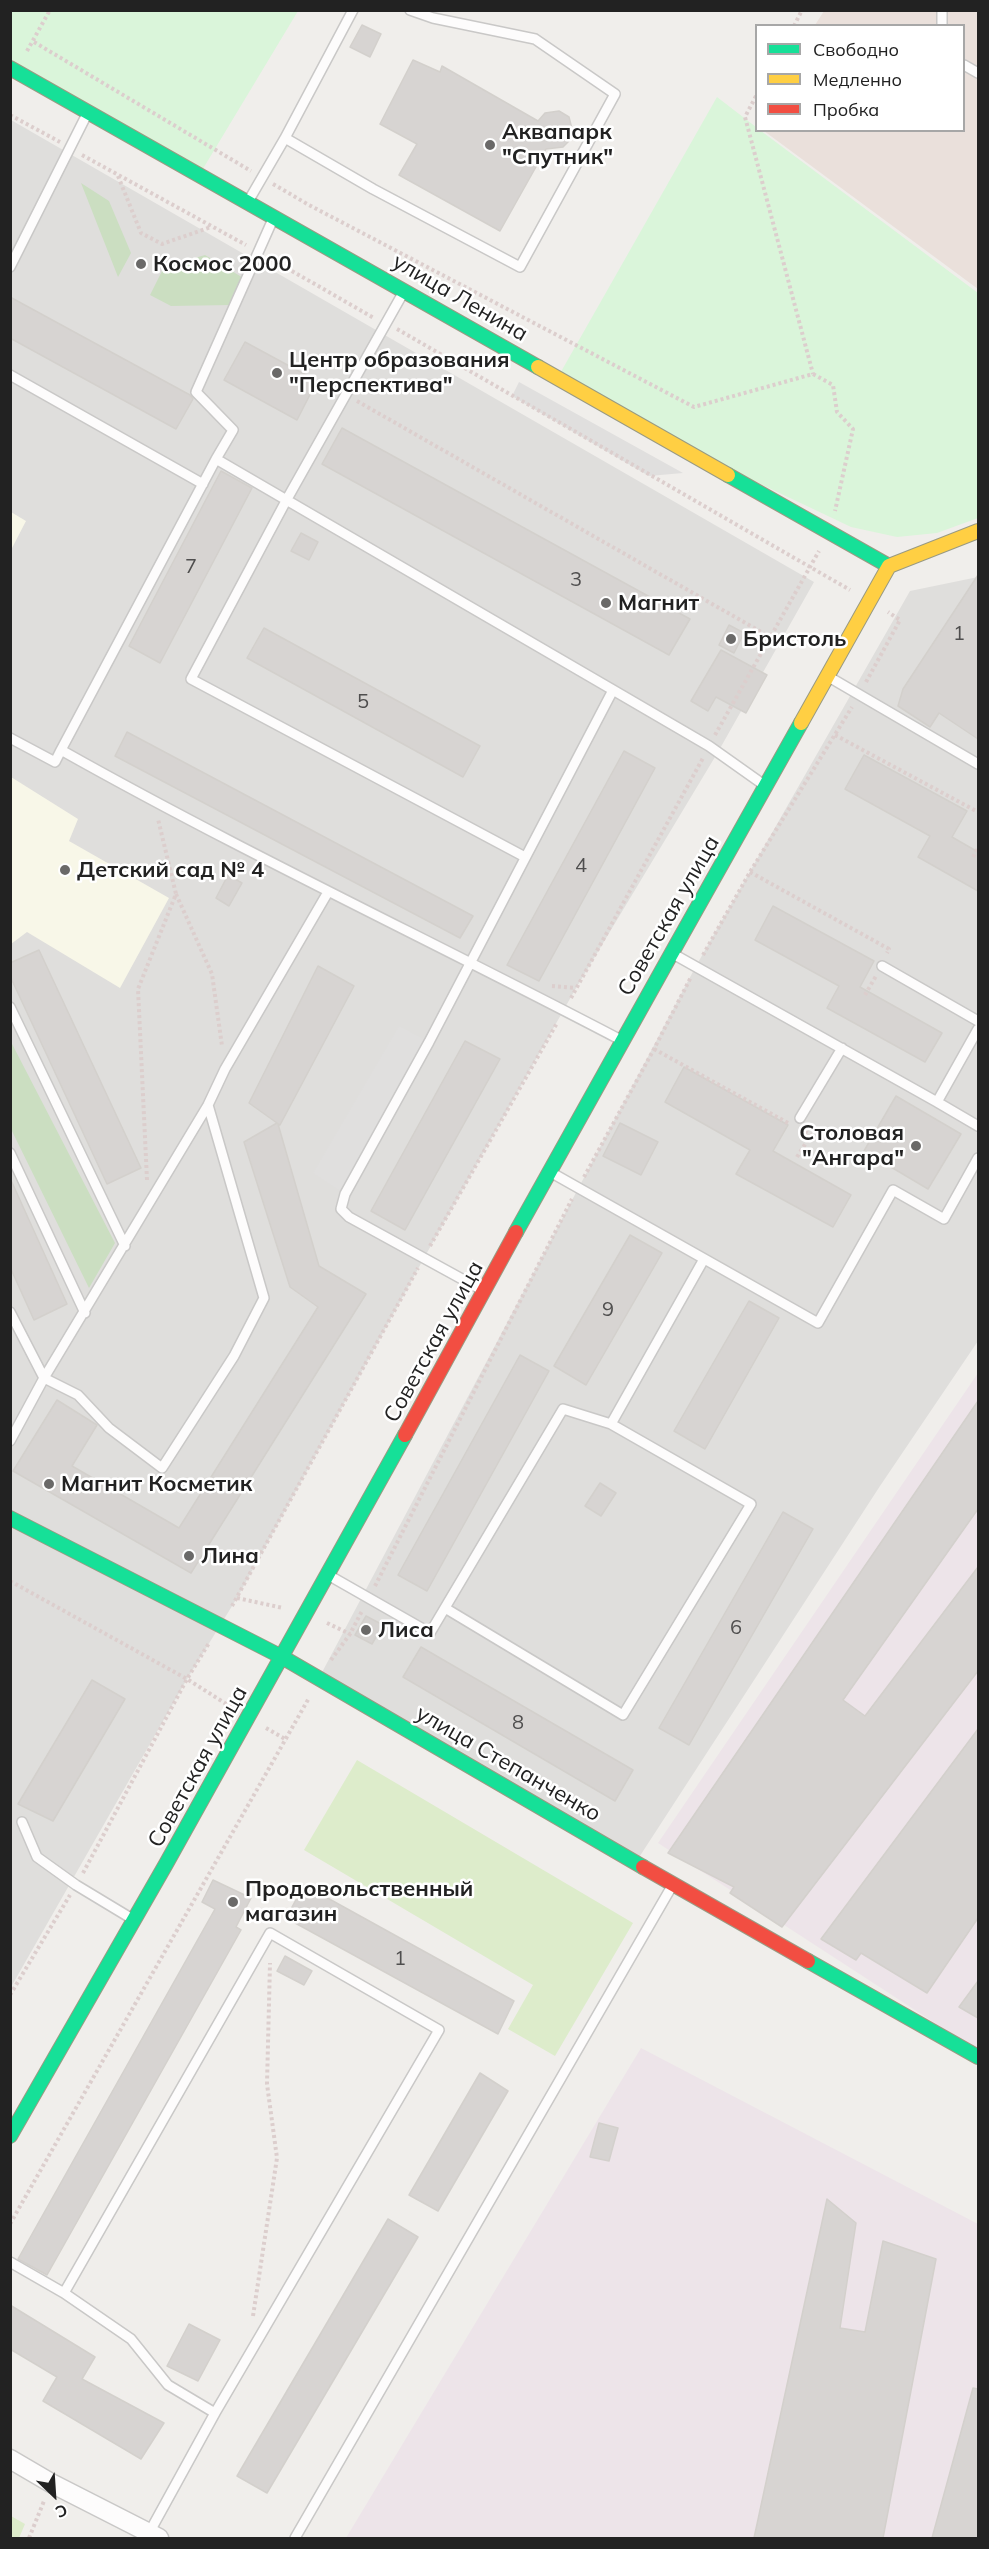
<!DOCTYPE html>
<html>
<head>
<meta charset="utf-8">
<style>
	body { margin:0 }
	#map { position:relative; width:989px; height:2549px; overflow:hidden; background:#f0eeeb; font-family:Mulish,sans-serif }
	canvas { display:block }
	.frame { position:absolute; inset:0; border:12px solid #222; pointer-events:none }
	.legend { position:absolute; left:755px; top:24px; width:210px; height:108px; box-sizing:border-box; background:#fff; border:2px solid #a7a7a7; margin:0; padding:8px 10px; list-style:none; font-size:18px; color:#222 }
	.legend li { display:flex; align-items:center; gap:12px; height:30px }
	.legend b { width:30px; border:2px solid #a7a7a7 }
	.north { position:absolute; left:24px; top:2465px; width:60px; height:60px; -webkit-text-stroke:4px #fff; paint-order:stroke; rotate:155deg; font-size:16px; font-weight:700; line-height:24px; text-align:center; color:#222 }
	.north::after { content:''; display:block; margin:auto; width:21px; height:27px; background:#222; clip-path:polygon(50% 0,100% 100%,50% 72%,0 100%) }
</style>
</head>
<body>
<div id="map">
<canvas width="989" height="2549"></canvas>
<div class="frame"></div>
<ul class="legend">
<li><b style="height:8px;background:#16e098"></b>Свободно</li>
<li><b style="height:8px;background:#ffcf43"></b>Медленно</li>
<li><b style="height:8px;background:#f24e42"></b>Пробка</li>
</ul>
<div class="north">С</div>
</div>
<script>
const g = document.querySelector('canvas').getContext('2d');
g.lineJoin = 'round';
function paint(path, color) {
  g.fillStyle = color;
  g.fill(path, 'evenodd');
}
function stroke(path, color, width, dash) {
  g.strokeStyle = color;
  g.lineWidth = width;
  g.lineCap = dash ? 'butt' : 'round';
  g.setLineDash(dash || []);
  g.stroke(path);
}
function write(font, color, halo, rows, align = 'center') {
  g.font = font + ' Mulish,sans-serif';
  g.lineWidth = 5;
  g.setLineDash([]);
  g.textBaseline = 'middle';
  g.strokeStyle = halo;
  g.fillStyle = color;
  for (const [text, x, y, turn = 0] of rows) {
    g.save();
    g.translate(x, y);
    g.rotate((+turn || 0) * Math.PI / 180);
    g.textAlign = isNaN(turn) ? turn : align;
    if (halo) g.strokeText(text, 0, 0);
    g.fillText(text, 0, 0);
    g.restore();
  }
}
paint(new Path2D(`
	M 11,120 L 814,582 L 718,752 L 576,988 L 424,1258 L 237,1598 L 187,1679 L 11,1987 Z
	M 978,577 L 978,1341 L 880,1486 L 636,1862 L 319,1678 L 696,966 L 910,591 Z`), '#dfdedc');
paint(new Path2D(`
	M 978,1373 L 978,2051 L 658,1843 Z
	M 641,2048 L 978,2224 L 978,2538 L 346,2538 Z`), '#ede4e9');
paint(new Path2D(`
	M 11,512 L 26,521 L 11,550 Z
	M 11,777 L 78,819 L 69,841 L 169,898 L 120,988 L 27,932 L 11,944 Z`), '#f8f7e8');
paint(new Path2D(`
	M 824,11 L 978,11 L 978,289 L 764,131 L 964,130 L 964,26 L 815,25 Z`), '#eae0db');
paint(new Path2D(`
	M 357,1760 L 633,1923 L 555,2056 L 508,2029 L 533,1985 L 304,1850 Z
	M 11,2516 L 25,2524 L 19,2538 L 11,2538 Z`), '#ddeccb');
paint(new Path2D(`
	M 81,183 L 109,201 L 131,253 L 118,277 Z
	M 205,255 L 245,279 L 231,305 L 171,306 L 150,295 L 164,267 Z
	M 10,1040 L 115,1243 L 89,1288 L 11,1129 Z`), '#cbdec1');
paint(new Path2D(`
	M 11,11 L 298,11 L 198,177 L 11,66 Z
	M 717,97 L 756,127 L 756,130 L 761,131 L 978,293 L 978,518 L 937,533 L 897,537 L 851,527 L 748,478 L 558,377 Z`), '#daf5da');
paint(new Path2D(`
	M 519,382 L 683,473 L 649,476 L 512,396 Z
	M 399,1026 L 429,1042 L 345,1194 L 313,1173 Z`), '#e0dfde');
const building = new Path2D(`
	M 362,25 L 381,34 L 370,57 L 350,47 Z
	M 413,60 L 440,72 L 442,66 L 538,121 L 545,113 L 559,111 L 569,117 L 572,129 L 571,139 L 563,147 L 546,149 L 500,231 L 399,175 L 417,144 L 380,124 Z
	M 10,297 L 190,395 L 193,399 L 176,429 L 10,338 Z
	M 245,342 L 317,381 L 297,420 L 224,380 Z
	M 342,428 L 690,619 L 669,655 L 322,464 Z
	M 221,471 L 252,488 L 160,663 L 129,646 Z
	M 301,533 L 318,542 L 309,560 L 291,551 Z
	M 978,575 L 978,739 L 939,713 L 930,727 L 898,706 L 903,689 Z
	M 729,625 L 744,633 L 734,653 L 719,645 Z
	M 264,628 L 480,746 L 463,777 L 247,658 Z
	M 721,650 L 767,675 L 746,713 L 716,697 L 708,711 L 691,701 Z
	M 127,732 L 473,916 L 460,938 L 115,756 Z
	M 624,751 L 655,768 L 539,981 L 507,965 Z
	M 864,755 L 967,811 L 952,837 L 978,852 L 978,891 L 918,857 L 930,836 L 845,789 Z
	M 228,875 L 242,883 L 229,906 L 216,898 Z
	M 773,906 L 874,961 L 860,987 L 942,1033 L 925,1062 L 827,1008 L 839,986 L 755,940 Z
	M 39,950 L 141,1168 L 107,1184 L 10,976 L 10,963 Z
	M 318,966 L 354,986 L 280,1125 L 278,1124 L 319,1266 L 366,1294 L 191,1573 L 13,1471 L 57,1400 L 97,1425 L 72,1466 L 179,1528 L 318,1307 L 290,1287 L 244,1142 L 277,1123 L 249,1103 Z
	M 465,1041 L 500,1059 L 405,1230 L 371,1211 Z
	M 684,1067 L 788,1125 L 773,1151 L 851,1195 L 833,1227 L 736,1174 L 750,1150 L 665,1102 Z
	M 896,1096 L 961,1134 L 928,1189 L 864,1151 Z
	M 620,1123 L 658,1142 L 641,1175 L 603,1156 Z
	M 10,1178 L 67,1304 L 34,1320 L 10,1267 Z
	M 630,1235 L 662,1253 L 586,1385 L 554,1366 Z
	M 749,1301 L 779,1318 L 705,1449 L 674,1431 Z
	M 520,1355 L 549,1371 L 427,1591 L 398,1575 Z
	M 978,1401 L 978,1509 L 843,1700 L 865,1716 L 978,1567 L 978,1671 L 782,1927 L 730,1893 L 734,1887 L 668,1853 Z
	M 600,1483 L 616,1493 L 601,1516 L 585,1506 Z
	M 783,1512 L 813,1529 L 689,1745 L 659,1728 Z
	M 366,1616 L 383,1625 L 372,1644 L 355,1635 Z
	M 421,1647 L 633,1770 L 615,1801 L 403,1677 Z
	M 92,1680 L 125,1699 L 53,1821 L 18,1804 Z
	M 978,1729 L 978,1918 L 927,1993 L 861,1953 L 856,1960 L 821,1939 Z
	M 213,1880 L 251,1898 L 236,1927 L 241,1930 L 47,2275 L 18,2259 L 215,1909 L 202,1902 Z
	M 304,1885 L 514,2001 L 498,2034 L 286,1918 Z
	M 285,1956 L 312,1971 L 304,1985 L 277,1971 Z
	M 978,1981 L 978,2018 L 959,2007 Z
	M 480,2073 L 508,2091 L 438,2211 L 409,2195 Z
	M 599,2123 L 618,2128 L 609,2161 L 590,2157 Z
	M 827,2199 L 856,2223 L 840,2328 L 865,2332 L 883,2241 L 936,2259 L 883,2538 L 754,2538 Z
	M 388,2219 L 418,2237 L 267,2493 L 237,2476 Z
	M 10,2305 L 95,2357 L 82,2379 L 164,2423 L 141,2459 L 43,2401 L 57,2377 L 10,2349 Z
	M 189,2324 L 220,2340 L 198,2381 L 167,2366 Z
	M 973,2388 L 978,2389 L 978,2538 L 932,2538 Z`);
paint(building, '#d7d4d2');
stroke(building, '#d3d0cc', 1.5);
const lane = new Path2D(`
	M 353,10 L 285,138 L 373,189 L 520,267 L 615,94 L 535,39 L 433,18 L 410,10
	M 942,10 L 942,26
	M 964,65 L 978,73
	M 249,200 L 285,138
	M 273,219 L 196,392 L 233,430 L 216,459 L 613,690
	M 10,267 L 87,114
	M 403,293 L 287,499 L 191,679 L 525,857
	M 10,375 L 203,484
	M 829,677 L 978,764
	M 10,738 L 55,762 L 61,750 C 244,853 434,942 619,1039
	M 61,750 L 216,459
	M 675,955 L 937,1102 L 978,1029
	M 882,966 L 978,1021
	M 10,1007 L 125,1246
	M 937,1102 L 978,1126
	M 800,1118 L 842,1048
	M 10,1153 L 85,1313
	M 552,1173 L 818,1323 L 893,1190 L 944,1219 L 978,1158
	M 482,1290 L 349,1217 L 341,1209 L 345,1194 L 429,1042 L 613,690 L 709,746 L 764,785
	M 10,1312 L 44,1378 L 78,1395 L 109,1428 L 162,1468 L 234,1356 L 264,1298 L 208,1105
	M 10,1441 L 44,1378 L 208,1105 L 225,1069 L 328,892
	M 330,1576 L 430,1633 L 563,1409 L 611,1424 L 704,1259
	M 445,1608 L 623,1715 L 751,1504 L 611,1424
	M 22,1822 L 37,1857 L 76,1885 L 134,1920
	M 10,2262 L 64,2293 L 131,2339 L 168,2385 L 215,2413 L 439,2030 L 270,1933 L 64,2293
	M 149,2533 L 215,2413
	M 295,2538 L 672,1886`);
const street = new Path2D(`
	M 10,2459 L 51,2483 L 159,2538`);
const fast = new Path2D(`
	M 10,68 L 538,367
	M 728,475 L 889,566
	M 516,1232 C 610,1061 706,893 801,723
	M 10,1518 L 282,1657 L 643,1867
	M 808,1961 L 978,2057
	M 10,2136 L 166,1864 L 405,1435`);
const slow = new Path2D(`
	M 538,367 L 728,475
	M 889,566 L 978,531
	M 801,723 L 889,566`);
const jam = new Path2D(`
	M 405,1435 L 516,1232
	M 643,1867 L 808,1961`);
stroke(lane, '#c9c8c7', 12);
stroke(street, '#c9c8c7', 21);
stroke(fast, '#999a82', 16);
stroke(slow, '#999a82', 16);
stroke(jam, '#999a82', 16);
stroke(new Path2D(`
	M 794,26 L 802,10
	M 34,42 L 251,171
	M 27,51 L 50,10
	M 756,96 L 745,117 L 813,374
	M 10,115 L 60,142
	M 82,155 L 246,245
	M 118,176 L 141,233 L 162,244 L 211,227
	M 273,184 L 309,205 L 694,407 L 813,374 L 833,385 L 837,412 L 853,429 L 835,511
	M 271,259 L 374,318
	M 397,329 L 850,590
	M 357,401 L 770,637
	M 866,682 L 900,620 L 888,612
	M 715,735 L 819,551
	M 835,735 L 978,812
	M 973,857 L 978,848
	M 750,872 L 889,949 L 887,953
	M 176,894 L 212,974 L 222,1046
	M 703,955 L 750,872 L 852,707
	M 552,986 L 576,988
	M 865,995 L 876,976
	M 571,998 L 703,758
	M 654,1049 L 788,1123
	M 797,1157 L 811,1135 L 802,1130
	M 584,1177 L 654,1049 L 691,977
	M 147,1180 L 138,989 L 176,894 L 158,819
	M 430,1246 L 557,1023
	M 10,1581 L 187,1679 L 231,1707
	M 375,1586 L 572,1199
	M 237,1598 L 283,1608
	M 232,1606 L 418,1268
	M 327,1623 L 350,1634
	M 331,1660 L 350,1634 L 362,1611
	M 266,1728 L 287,1740
	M 83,1873 L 187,1679 L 209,1643
	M 10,1995 L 70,1895
	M 10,2224 L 309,1698
	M 253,2316 L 277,2158 L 267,2084 L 270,1963
	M 29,2538 L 44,2501`), '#dccecd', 4, [3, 3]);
stroke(lane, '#fdfcfc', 9);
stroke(street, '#fdfcfc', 18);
stroke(fast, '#16e098', 14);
stroke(slow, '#ffcf43', 14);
stroke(jam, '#f24e42', 14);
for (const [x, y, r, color] of [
	[490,145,6,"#6a6968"],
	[141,264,6,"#6a6968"],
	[277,373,6,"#6a6968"],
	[606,603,6,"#6a6968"],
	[731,639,6,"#6a6968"],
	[65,870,6,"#6a6968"],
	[916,1146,6,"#6a6968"],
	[49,1484,6,"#6a6968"],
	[189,1556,6,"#6a6968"],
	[366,1630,6,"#6a6968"],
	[233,1902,6,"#6a6968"]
]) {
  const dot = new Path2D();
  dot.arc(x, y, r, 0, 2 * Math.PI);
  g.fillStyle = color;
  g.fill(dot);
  stroke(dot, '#fff', 2);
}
write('20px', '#4f4e4e', null, [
	["7",191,567],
	["3",576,580],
	["1",959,634],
	["5",363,702],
	["4",581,866],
	["9",608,1310],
	["6",736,1628],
	["8",518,1723],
	["1",400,1959]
]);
write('bold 22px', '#222', '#fff', [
	["Аквапарк",502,132],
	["\"Спутник\"",502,157],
	["Космос 2000",153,264],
	["Центр образования",289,360],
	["\"Перспектива\"",289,385],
	["Магнит",618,603],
	["Бристоль",743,639],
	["Детский сад № 4",77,870],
	["Столовая",904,1133,"right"],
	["\"Ангара\"",904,1158,"right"],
	["Магнит Косметик",61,1484],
	["Лина",201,1556],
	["Лиса",378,1630],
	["Продовольственный",245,1889],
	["магазин",245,1914]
], 'left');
write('22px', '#222', '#fff', [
	["улица Ленина",460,298,30],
	["Советская улица",669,916,-60],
	["Советская улица",434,1342,-61],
	["улица Степанченко",508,1764,30],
	["Советская улица",198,1767,-61]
]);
</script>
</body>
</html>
